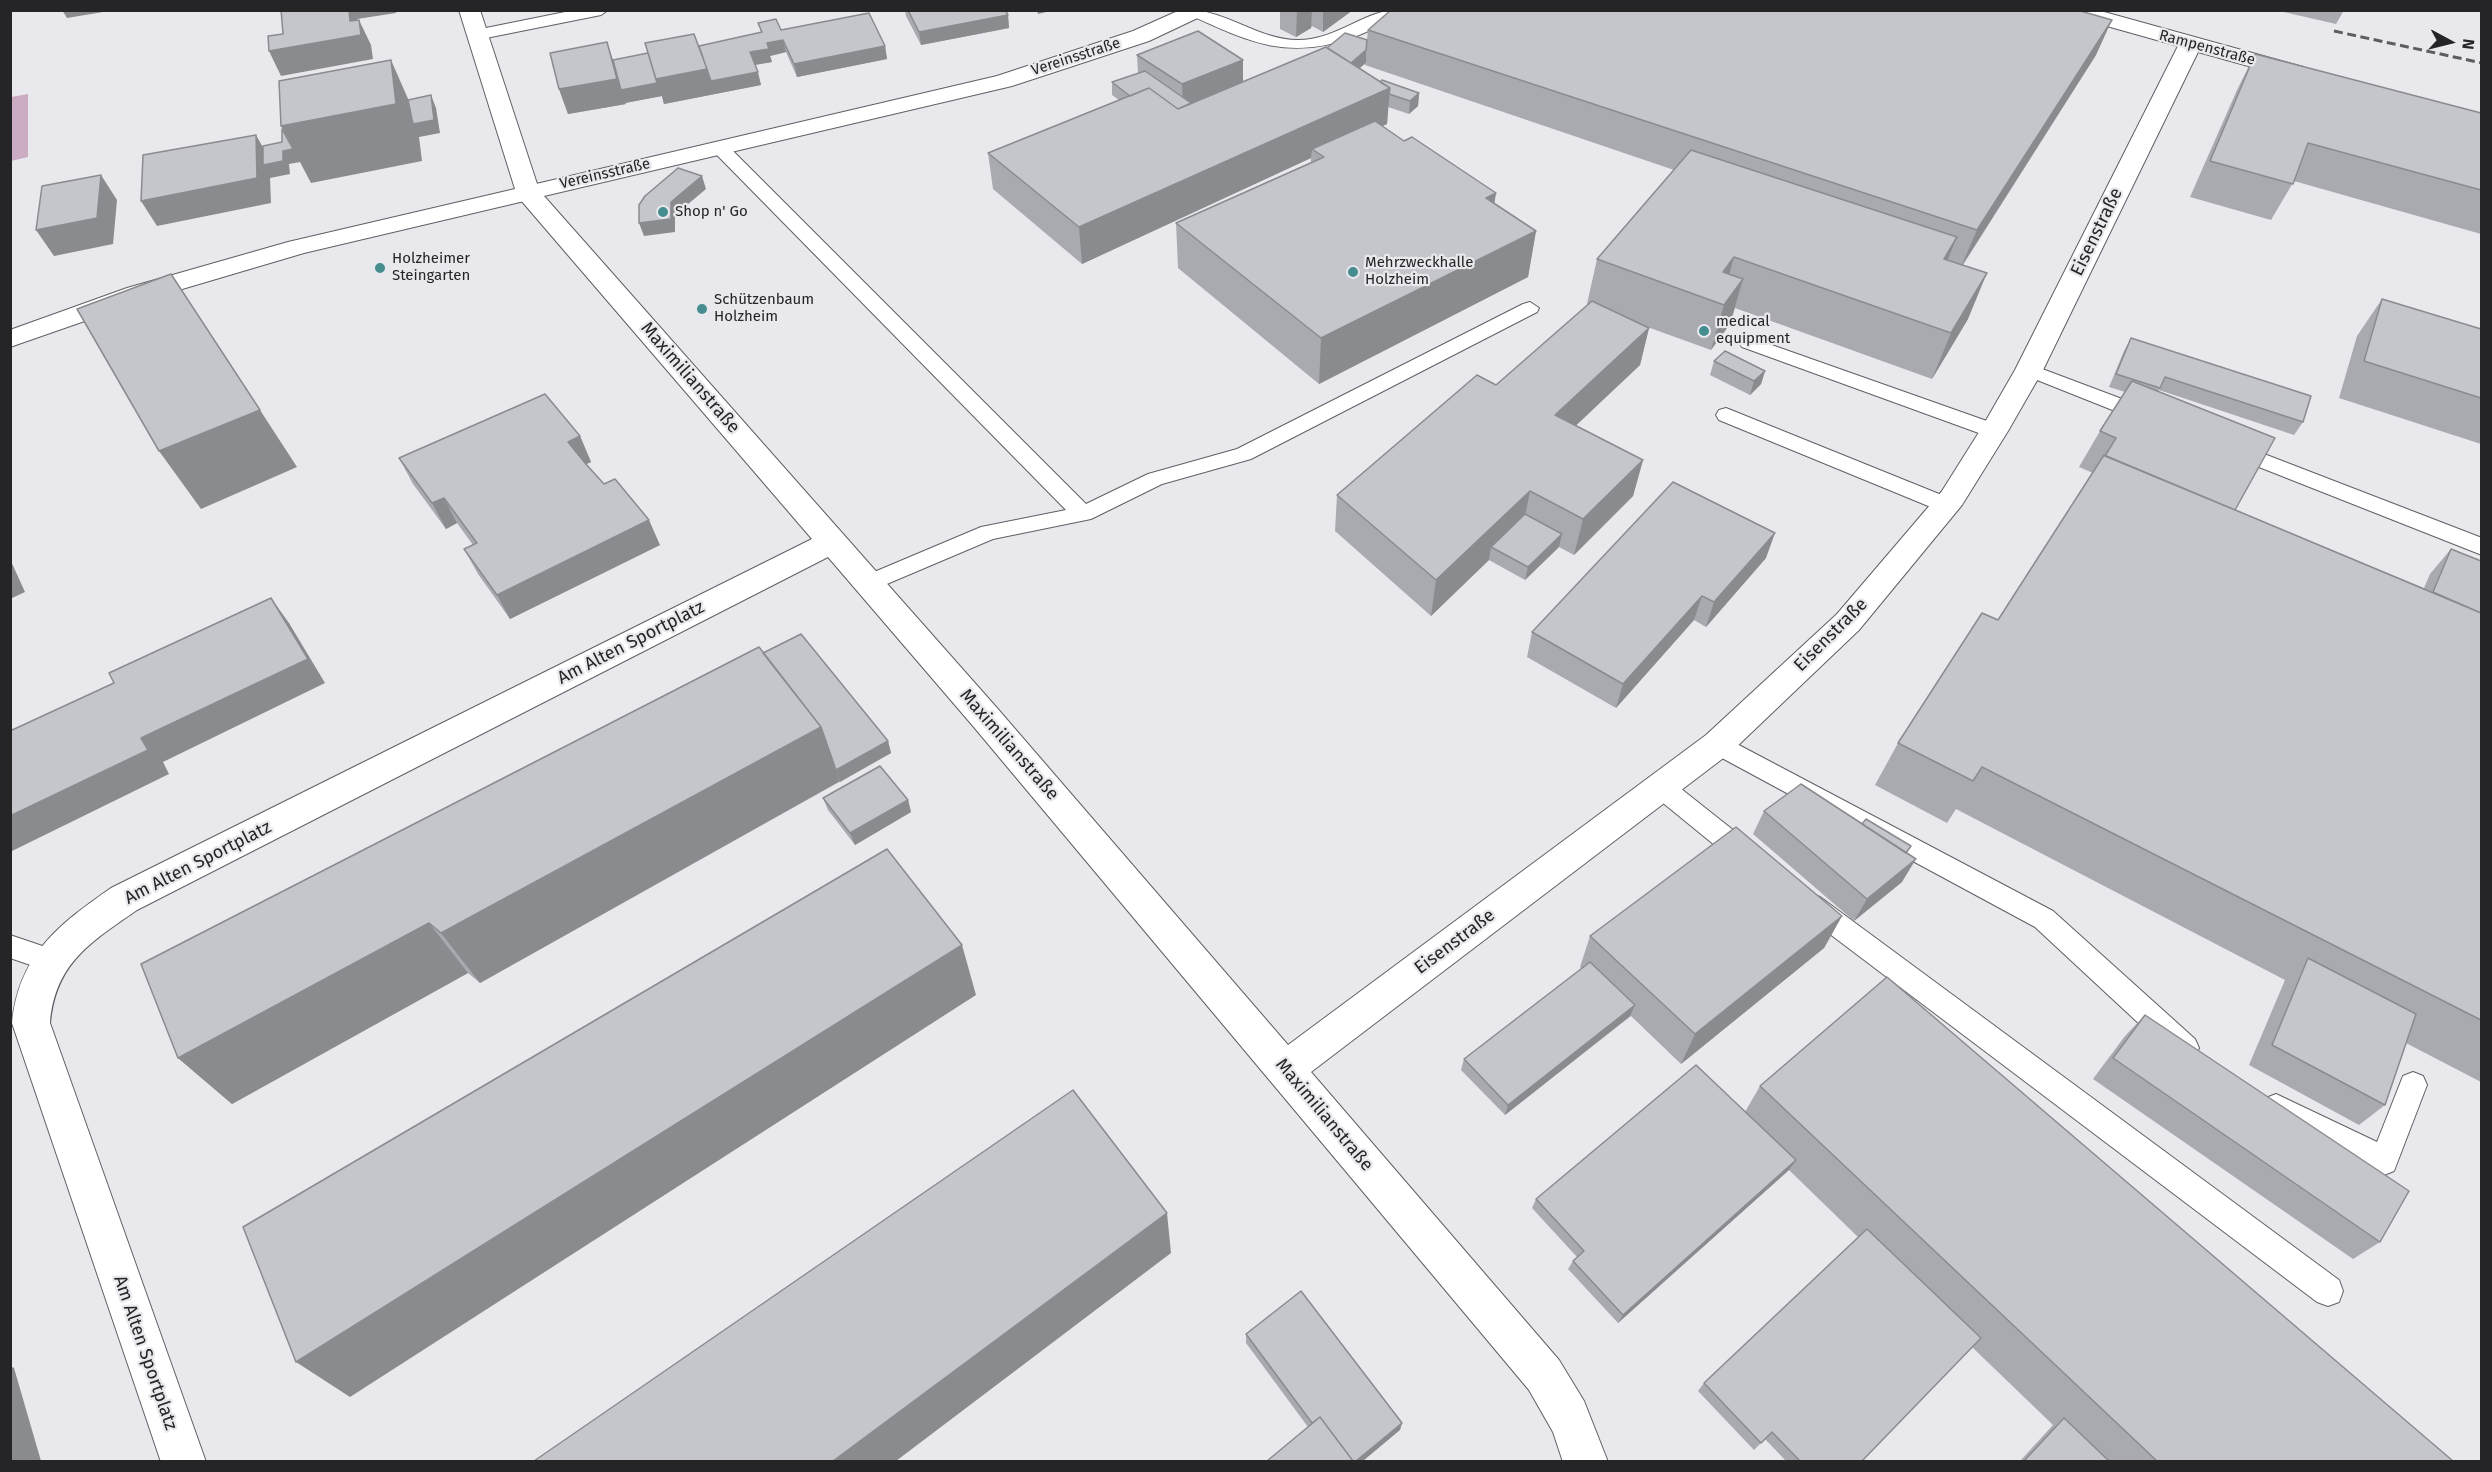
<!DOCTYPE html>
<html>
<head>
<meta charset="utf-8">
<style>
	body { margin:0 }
	#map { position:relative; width:2492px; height:1472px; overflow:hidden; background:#e9e8ed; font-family:"Fira Sans",sans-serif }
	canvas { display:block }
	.frame { position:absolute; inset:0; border:12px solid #252527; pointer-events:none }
	.north { position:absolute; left:2420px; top:12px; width:60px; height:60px; -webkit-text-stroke:4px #e9e8ed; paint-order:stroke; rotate:97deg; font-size:16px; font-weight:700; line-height:24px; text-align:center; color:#252527 }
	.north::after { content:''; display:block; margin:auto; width:21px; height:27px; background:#252527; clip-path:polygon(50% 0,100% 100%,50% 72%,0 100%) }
</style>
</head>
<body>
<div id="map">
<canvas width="2492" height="1472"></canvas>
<div class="frame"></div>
<div class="north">N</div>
</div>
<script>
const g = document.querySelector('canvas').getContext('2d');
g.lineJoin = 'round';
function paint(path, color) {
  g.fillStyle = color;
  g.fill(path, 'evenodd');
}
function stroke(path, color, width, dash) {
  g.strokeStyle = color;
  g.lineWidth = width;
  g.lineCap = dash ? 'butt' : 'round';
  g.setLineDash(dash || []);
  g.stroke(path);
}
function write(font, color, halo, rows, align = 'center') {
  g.font = font + ' "Fira Sans",sans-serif';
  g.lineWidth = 4.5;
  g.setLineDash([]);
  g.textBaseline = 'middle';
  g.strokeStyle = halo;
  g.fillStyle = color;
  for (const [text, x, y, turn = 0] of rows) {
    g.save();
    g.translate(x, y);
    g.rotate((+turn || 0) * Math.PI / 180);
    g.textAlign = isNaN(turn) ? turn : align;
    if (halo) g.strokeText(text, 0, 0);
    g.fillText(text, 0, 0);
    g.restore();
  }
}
paint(new Path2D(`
	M 28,94 L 28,157 L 11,161 L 11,97 Z`), '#cbacc3');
const service = new Path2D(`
	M 575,10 L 608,10 L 601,15 L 476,40 L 468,35 L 476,30 Z
	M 1188,10 C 1227,10 1258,40 1298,40 C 1337,40 1365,10 1397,10 C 1387,24 1369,31 1354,37 C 1288,61 1249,42 1190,15 Z
	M 720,143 L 726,144 L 1086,504 L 1148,474 L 1237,449 L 1523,304 L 1530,302 L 1539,308 L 1537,312 L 1251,459 L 1162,484 L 1091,519 L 993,539 L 868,592 L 860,590 L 857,584 L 860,578 L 981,527 L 1066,510 L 714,152 L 711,148 Z
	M 1749,337 L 2001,426 L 2004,431 L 2001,436 L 1987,436 L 1742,347 L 1739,343 L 1742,339 Z
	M 2029,364 L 2154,411 L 2157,416 L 2154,421 L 2140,421 L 2022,374 L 2019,370 L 2022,366 Z
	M 1726,408 L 1954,500 L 1957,505 L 1954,510 L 1946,512 L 1938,510 L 1719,420 L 1716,415 L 1719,410 Z
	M 2233,442 L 2482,538 L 2482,555 L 2226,454 L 2223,449 L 2226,444 Z
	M 1718,734 L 2053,911 L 2195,1039 L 2199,1048 L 2195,1057 L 2185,1061 L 2175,1057 L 2035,927 L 1709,751 L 1706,744 L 1709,737 Z
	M 1661,777 L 1670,780 L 1757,849 L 1761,857 L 1757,865 L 1748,868 L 1739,865 L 1652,794 L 1649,787 L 1652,780 Z
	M 1811,894 L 1820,897 L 2339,1280 L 2343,1291 L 2339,1302 L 2328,1306 L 2317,1302 L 1802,913 L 1798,905 L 1802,897 Z
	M 10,935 L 60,952 L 64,960 L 60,968 L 51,972 L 10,958 Z
	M 2413,1072 L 2423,1076 L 2427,1085 L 2394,1171 L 2384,1175 L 2266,1116 L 2262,1107 L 2266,1098 L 2276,1094 L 2377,1142 L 2403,1076 Z`);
const minor = new Path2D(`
	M 1180,10 L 1209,10 L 1206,14 L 1149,41 L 1012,86 L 544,196 L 997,708 L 1288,1045 L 1706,735 L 1837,614 L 1942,491 L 1981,429 L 2015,370 L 2178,46 L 2064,14 L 2061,10 L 2097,10 L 2303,67 L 2306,72 L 2303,77 L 2295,79 L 2198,52 L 2043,370 L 2008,431 L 1962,505 L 1859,630 L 1730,753 L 1311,1072 L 1559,1360 L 1584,1401 L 1608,1462 L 1563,1462 L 1553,1432 L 1529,1390 L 973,726 L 828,557 L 137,910 C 91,942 55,963 50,1023 L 206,1462 L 161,1462 L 12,1023 C 19,955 58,925 111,888 L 812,539 L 519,198 L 516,193 L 519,188 L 997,76 L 1133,31 Z`);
const secondary = new Path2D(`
	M 459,10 L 480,10 L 540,193 L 537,198 L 304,253 L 145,300 L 10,347 L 10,330 L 127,288 L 288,242 L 515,189 Z`);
stroke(service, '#605f64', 2);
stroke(minor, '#605f64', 2);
stroke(secondary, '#605f64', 2);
paint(service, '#fff');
paint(minor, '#fff');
paint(secondary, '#fff');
stroke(new Path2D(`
	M 2334,31 L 2482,63`), '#5d5c5f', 3, [9, 4.5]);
paint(new Path2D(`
	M 905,10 L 1005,10 L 1008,15 L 1009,28 L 921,45 L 906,16 Z
	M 1280,10 L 1353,10 L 1323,32 L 1312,26 L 1311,28 L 1296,37 L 1280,29 Z
	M 2275,10 L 2344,10 L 2336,24 Z
	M 758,23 L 781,30 L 885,46 L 887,59 L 797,77 L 786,52 L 770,56 L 772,62 L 755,65 L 761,85 L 664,104 L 662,96 L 625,103 L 626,104 L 568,114 L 559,89 L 607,42 L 613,60 L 699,46 L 761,32 Z
	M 1368,30 L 2096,55 L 1963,265 L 1968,319 L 1932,379 L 1735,308 L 1730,324 L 1711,350 L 1639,324 L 1649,328 L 1640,365 L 1575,426 L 1643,460 L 1633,496 L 1574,555 L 1559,547 L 1525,580 L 1489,560 L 1431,616 L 1335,531 L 1337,495 L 1496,385 L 1588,305 L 1587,304 L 1597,259 L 1674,170 L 1365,65 L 1366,63 L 1359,68 L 1380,82 L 1419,93 L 1418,106 L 1409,114 L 1388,107 L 1387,124 L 1382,126 L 1404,141 L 1496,193 L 1494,203 L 1536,231 L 1528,277 L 1319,384 L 1178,268 L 1176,223 L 1311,163 L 1311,158 L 1082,264 L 993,189 L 988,153 L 1119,100 L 1112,95 L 1112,82 L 1138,73 L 1137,55 L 1243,60 L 1243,82 L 1327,48 L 1367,40 Z
	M 2255,54 L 2481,113 L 2481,234 L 2294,181 L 2271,220 L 2190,197 L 2237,90 Z
	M 2382,299 L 2481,329 L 2481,444 L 2339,398 L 2357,336 Z
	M 2131,338 L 2303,422 L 2294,435 L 2159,390 L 2158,392 L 2235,510 L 2424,588 L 2430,574 L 2451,549 L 2481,561 L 2481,1082 L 2406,1043 L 2385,1105 L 2359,1125 L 2249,1065 L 2285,980 L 1956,809 L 1947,823 L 1875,785 L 1898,743 L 1998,620 L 2093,473 L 2079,467 L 2100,431 L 2125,392 L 2109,387 L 2124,351 Z
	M 1714,361 L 1765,371 L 1761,384 L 1750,395 L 1710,375 Z
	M 580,436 L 591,462 L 586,464 L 660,545 L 510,619 L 478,574 L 464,549 L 473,545 L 457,523 L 446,529 L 413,484 L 399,458 Z
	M 1766,558 L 1706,627 L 1694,620 L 1616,708 L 1527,657 L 1532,632 Z
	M 763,653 L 888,741 L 891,753 L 480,983 L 468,973 L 232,1104 L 178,1058 Z
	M 823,798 L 908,800 L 911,812 L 855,845 L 828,810 Z
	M 1764,811 L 1862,824 L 1907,853 L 1902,882 L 1854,921 L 1753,834 Z
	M 1842,916 L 1824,948 L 1681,1064 L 1631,1016 L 1505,1115 L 1461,1070 L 1464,1059 L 1582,969 L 1580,967 L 1590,936 Z
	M 2145,1015 L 2380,1242 L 2353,1259 L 2093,1079 L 2125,1036 Z
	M 1760,1086 L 2453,1461 L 2020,1461 L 2053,1425 L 1972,1347 L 1862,1461 L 1786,1461 L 1765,1439 L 1754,1450 L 1698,1391 L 1704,1383 L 1858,1237 L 1789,1170 L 1618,1323 L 1568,1269 L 1573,1261 L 1577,1257 L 1532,1208 L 1536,1199 L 1745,1112 Z
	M 1246,1334 L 1402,1423 L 1400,1430 L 1308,1427 L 1246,1343 Z`), '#a9aaaf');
paint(new Path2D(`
	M 62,10 L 115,10 L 67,18 Z
	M 319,10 L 396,10 L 396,13 L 357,19 L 360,35 L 359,20 L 371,45 L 373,59 L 281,76 L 269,51 Z
	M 1037,10 L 1055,10 L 1038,14 Z
	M 1297,10 L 1312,10 L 1311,28 L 1296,37 Z
	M 1323,10 L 1353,10 L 1323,32 Z
	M 1008,15 L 1009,28 L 921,45 L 919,32 Z
	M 2112,20 L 2096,55 L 1961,267 L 1977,230 Z
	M 783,40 L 786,52 L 770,56 L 772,62 L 754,65 L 750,52 L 767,43 Z
	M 607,42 L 615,67 L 656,79 L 707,69 L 758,72 L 761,85 L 664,104 L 662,96 L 625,103 L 626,104 L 568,114 L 559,89 Z
	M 885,46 L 887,59 L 797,77 L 794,64 Z
	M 1366,50 L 1366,63 L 1345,80 L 1346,67 Z
	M 391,60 L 416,117 L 431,95 L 436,108 L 440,133 L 419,137 L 422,161 L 311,183 L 300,162 L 289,164 L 290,174 L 270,178 L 271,203 L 157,226 L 141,201 L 256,135 L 270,160 L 283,151 L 293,149 L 281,126 Z
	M 1243,60 L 1243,85 L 1183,109 L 1182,84 Z
	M 1390,88 L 1387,124 L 1320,154 L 1312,149 L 1311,158 L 1082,264 L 1079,227 Z
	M 1419,93 L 1418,106 L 1409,114 L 1410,101 Z
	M 101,175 L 117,200 L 113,244 L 54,256 L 36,230 Z
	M 702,176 L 706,189 L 675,215 L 675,232 L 644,236 L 639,223 L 671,202 Z
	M 1496,193 L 1489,238 L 1486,198 Z
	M 1536,231 L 1528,277 L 1319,384 L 1321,338 Z
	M 1957,237 L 1938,283 L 1944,259 Z
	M 1734,257 L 1721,303 L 1723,272 Z
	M 1987,273 L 1968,319 L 1932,379 L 1951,333 Z
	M 1743,279 L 1730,324 L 1711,350 L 1724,305 Z
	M 1649,328 L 1640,365 L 1548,452 L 1555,415 Z
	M 1765,371 L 1761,384 L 1750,395 L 1754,381 Z
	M 260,410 L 297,467 L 201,509 L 159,451 Z
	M 580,436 L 591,462 L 580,467 L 568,442 Z
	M 1643,460 L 1633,496 L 1574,555 L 1583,519 Z
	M 1530,491 L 1523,527 L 1491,547 L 1489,560 L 1431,616 L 1436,580 Z
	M 444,498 L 457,523 L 446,529 L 432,503 Z
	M 649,520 L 660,545 L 510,619 L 497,595 Z
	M 1775,533 L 1766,558 L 1706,627 L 1714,602 Z
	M 1562,534 L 1559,547 L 1525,580 L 1528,567 Z
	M 10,559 L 25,592 L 10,599 Z
	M 1702,596 L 1694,620 L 1616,708 L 1623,684 Z
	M 271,598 L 289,623 L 325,683 L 163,762 L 169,774 L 10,852 L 10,816 L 141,738 Z
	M 821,727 L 840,781 L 480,983 L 441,933 Z
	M 888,741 L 891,753 L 840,782 L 836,770 Z
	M 908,800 L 911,812 L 855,845 L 850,833 Z
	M 1916,859 L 1902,882 L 1854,921 L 1867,899 Z
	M 1842,916 L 1824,948 L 1681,1064 L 1695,1034 Z
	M 429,923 L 468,973 L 232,1104 L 178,1058 Z
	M 962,945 L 976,995 L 350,1397 L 296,1362 Z
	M 1635,1005 L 1630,1016 L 1505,1115 L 1508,1105 Z
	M 1796,1160 L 1789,1170 L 1618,1323 L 1623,1315 Z
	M 1167,1213 L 1171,1253 L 896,1461 L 833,1461 Z
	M 10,1366 L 14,1368 L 41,1461 L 12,1461 L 10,1455 Z
	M 1402,1423 L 1400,1430 L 1363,1461 L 1356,1461 Z`), '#8a8b8e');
const building = new Path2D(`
	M 281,10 L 349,10 L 350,21 L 359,20 L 361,35 L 269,51 L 268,36 L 283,34 Z
	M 908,10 L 1005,10 L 1008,15 L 919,32 Z
	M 1391,10 L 2077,10 L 2112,20 L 1977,230 L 1368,30 Z
	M 869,13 L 885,46 L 794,64 L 783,40 L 767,43 L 769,49 L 750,52 L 758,72 L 711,81 L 699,46 L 762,32 L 758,23 L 776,19 L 781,30 Z
	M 1198,31 L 1243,60 L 1182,84 L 1137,55 Z
	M 1345,33 L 1367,40 L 1366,50 L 1351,63 L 1327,48 Z
	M 694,34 L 707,69 L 656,79 L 645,43 Z
	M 607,42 L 617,79 L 559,89 L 550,53 Z
	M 1326,47 L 1390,88 L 1079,227 L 988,153 L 1149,88 L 1178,109 Z
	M 648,53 L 657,83 L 621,90 L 613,60 Z
	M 2255,54 L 2481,113 L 2481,190 L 2308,143 L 2293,184 L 2210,161 Z
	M 391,60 L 396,104 L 281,126 L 279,81 Z
	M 1145,71 L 1191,103 L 1178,109 L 1149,88 L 1130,96 L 1112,82 Z
	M 1382,80 L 1419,93 L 1410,101 L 1389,94 L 1390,88 L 1380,82 Z
	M 431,95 L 434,120 L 413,124 L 408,100 Z
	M 1375,121 L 1404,141 L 1412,137 L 1496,193 L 1486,198 L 1536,231 L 1321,338 L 1176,223 L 1324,157 L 1312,149 Z
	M 282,129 L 293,149 L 283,151 L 283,161 L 263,165 L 263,146 L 282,142 Z
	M 256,135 L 257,178 L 141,201 L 143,155 Z
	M 1691,150 L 1957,237 L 1944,259 L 1987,273 L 1951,333 L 1734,257 L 1723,272 L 1743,279 L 1724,305 L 1597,259 Z
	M 678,168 L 702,176 L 671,202 L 671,219 L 639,223 L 639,205 L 645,196 Z
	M 101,175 L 97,218 L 36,230 L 42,186 Z
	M 171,274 L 260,410 L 159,451 L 77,309 Z
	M 2382,299 L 2481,329 L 2481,398 L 2364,361 Z
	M 1592,301 L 1649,328 L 1555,415 L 1643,460 L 1583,519 L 1530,491 L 1436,580 L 1337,495 L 1477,375 L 1496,385 Z
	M 2131,338 L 2311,396 L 2303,422 L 2165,377 L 2160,388 L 2116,374 Z
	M 1725,351 L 1765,371 L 1754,381 L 1714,361 Z
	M 2132,381 L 2275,438 L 2235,510 L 2105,456 L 2116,438 L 2100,431 Z
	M 545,394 L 580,436 L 568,442 L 585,463 L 604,484 L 615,479 L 649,520 L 497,595 L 464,549 L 477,543 L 444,498 L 432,503 L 399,458 Z
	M 2104,455 L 2481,613 L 2481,1020 L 1982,767 L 1973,781 L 1898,743 L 1982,613 L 1998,620 Z
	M 1673,482 L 1775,533 L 1714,602 L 1702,596 L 1623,684 L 1532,632 Z
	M 1525,514 L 1562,534 L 1528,567 L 1491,547 Z
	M 2451,549 L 2481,561 L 2481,613 L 2433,592 Z
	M 271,598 L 308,659 L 141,738 L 148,750 L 10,816 L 10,731 L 114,683 L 109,673 Z
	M 801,634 L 888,741 L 836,770 L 821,727 L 763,653 Z
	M 759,647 L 821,727 L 441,933 L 429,923 L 178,1058 L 141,964 Z
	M 880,766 L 908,800 L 850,833 L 823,798 Z
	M 1801,784 L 1916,859 L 1867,899 L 1764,811 Z
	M 1866,819 L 1911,846 L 1906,853 L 1862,824 Z
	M 1736,827 L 1842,916 L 1695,1034 L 1590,936 Z
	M 887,849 L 962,945 L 296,1362 L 243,1227 Z
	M 2308,958 L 2416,1014 L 2385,1105 L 2272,1045 Z
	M 1590,962 L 1635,1005 L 1508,1105 L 1464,1059 Z
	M 1887,977 L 2453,1461 L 2157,1461 L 1760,1086 Z
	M 2145,1015 L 2409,1191 L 2380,1242 L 2113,1058 Z
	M 1696,1065 L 1796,1160 L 1623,1315 L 1573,1261 L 1584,1251 L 1536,1199 Z
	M 1073,1090 L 1167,1213 L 833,1461 L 534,1461 Z
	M 1867,1229 L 1981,1338 L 1862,1461 L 1800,1461 L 1772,1432 L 1761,1443 L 1704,1383 Z
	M 1301,1291 L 1402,1423 L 1356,1461 L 1353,1461 L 1320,1417 L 1312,1423 L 1246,1334 Z
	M 1320,1417 L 1353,1461 L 1267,1461 Z
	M 2064,1418 L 2109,1461 L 2024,1461 Z`);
paint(building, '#c5c6cb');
stroke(building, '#8a8b8e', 1.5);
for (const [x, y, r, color] of [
	[663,212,6,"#458d8f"],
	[380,268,6,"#458d8f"],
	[1353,272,6,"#458d8f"],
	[702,309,6,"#458d8f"],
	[1704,331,6,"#458d8f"]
]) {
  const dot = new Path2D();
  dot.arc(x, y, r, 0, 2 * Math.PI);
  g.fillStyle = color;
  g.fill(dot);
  stroke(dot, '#e9e8ed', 2);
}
write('15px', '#252527', '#e9e8ed', [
	["Rampenstraße",2207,48,15],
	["Vereinsstraße",1076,57,-18],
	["Vereinsstraße",605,174,-13]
]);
write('15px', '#252527', '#e9e8ed', [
	["Shop n' Go",675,212],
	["Holzheimer",392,259],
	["Steingarten",392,276],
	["Mehrzweckhalle",1365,263],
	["Holzheim",1365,280],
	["Schützenbaum",714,300],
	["Holzheim",714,317],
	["medical",1716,322],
	["equipment",1716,339]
], 'left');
write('18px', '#252527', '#e9e8ed', [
	["Eisenstraße",2097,232,-64],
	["Maximilianstraße",690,378,49],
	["Eisenstraße",1831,635,-45],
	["Am Alten Sportplatz",631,643,-27],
	["Maximilianstraße",1009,745,49],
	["Am Alten Sportplatz",198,863,-27],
	["Eisenstraße",1455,942,-37],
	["Maximilianstraße",1324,1115,50],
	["Am Alten Sportplatz",145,1353,71]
]);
</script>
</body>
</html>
